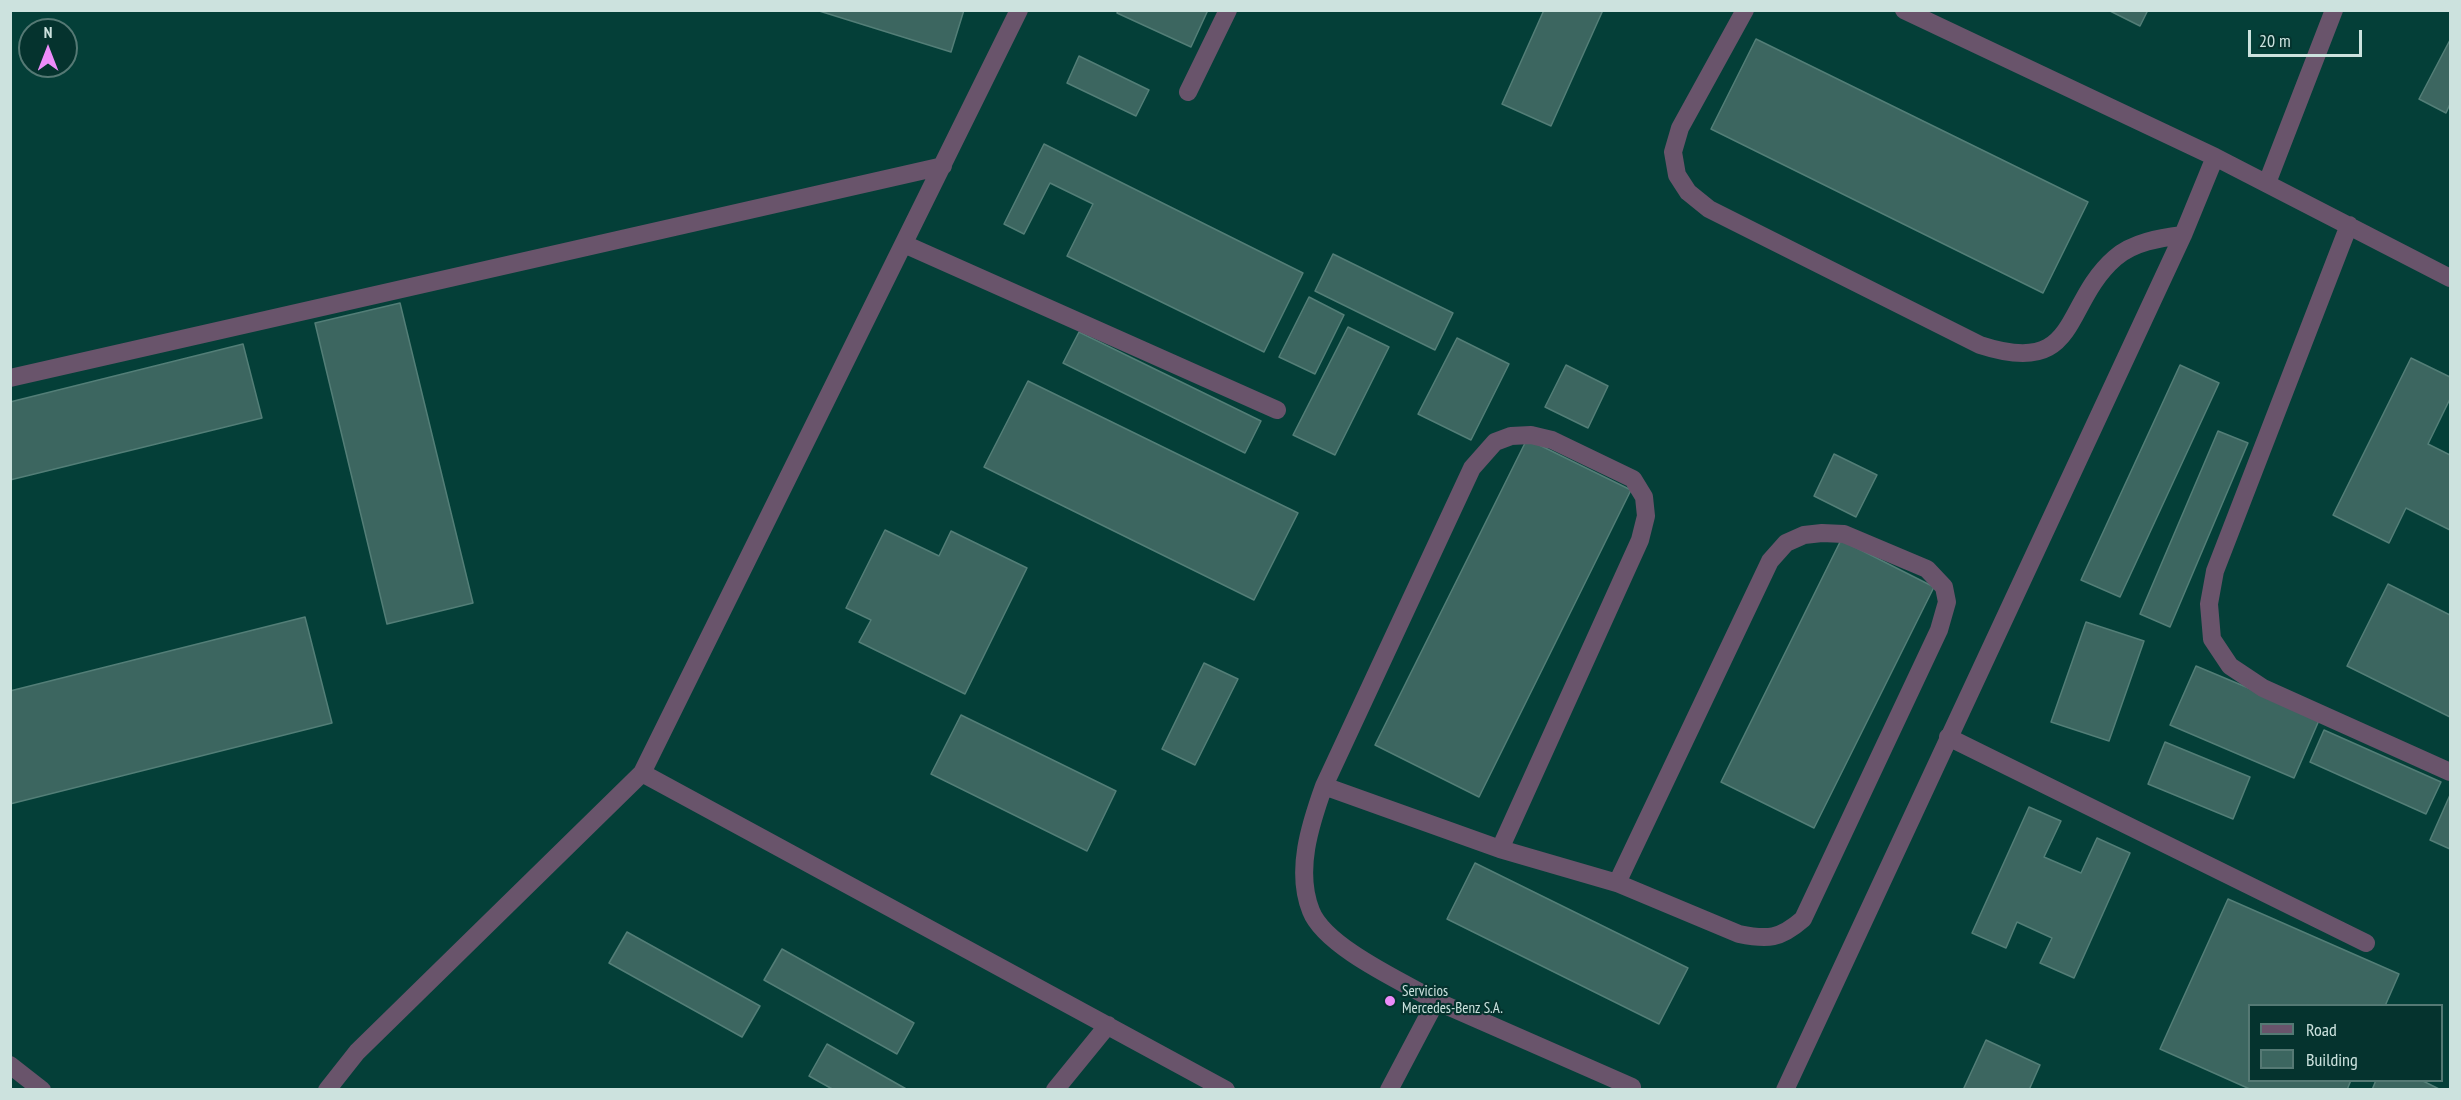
<!DOCTYPE html>
<html>
<head>
<meta charset="utf-8">
<style>
	body { margin:0 }
	#map { position:relative; width:2461px; height:1100px; overflow:hidden; background:#05332e; font-family:"PT Sans Narrow",sans-serif }
	canvas { display:block }
	.frame { position:absolute; inset:0; border:12px solid #cce2de; pointer-events:none }
	.legend { position:absolute; left:2248px; top:1004px; width:195px; height:78px; box-sizing:border-box; background:#05332e; border:2px solid #557974; margin:0; padding:8px 10px; list-style:none; font-size:18px; color:#cce2de }
	.legend li { display:flex; align-items:center; gap:12px; height:30px }
	.legend b { width:30px; border:2px solid #557974 }
	.north { position:absolute; left:18px; top:18px; width:60px; height:60px; box-sizing:border-box; background:#05332e; border:2px solid #557974; border-radius:50%; rotate:0deg; font-size:16px; font-weight:700; line-height:24px; text-align:center; color:#cce2de }
	.north::after { content:''; display:block; margin:auto; width:21px; height:27px; background:#ed8cfa; clip-path:polygon(50% 0,100% 100%,50% 72%,0 100%) }
	.scale { position:absolute; left:2248px; top:30px; width:114px; height:27px; box-sizing:border-box; border:3px solid #cce2de; border-top:0; padding-left:8px; font-size:18px; line-height:21px; white-space:nowrap; color:#cce2de; -webkit-text-stroke:4px #05332e; paint-order:stroke }
</style>
</head>
<body>
<div id="map">
<canvas width="2461" height="1100"></canvas>
<div class="frame"></div>
<ul class="legend">
<li><b style="height:8px;background:#69546b"></b>Road</li>
<li><b style="height:16px;background:#3c6660"></b>Building</li>
</ul>
<div class="north">N</div>
<div class="scale">20 m</div>
</div>
<script>
const g = document.querySelector('canvas').getContext('2d');
g.lineJoin = 'round';
function paint(path, color) {
  g.fillStyle = color;
  g.fill(path, 'evenodd');
}
function stroke(path, color, width, dash) {
  g.strokeStyle = color;
  g.lineWidth = width;
  g.lineCap = dash ? 'butt' : 'round';
  g.setLineDash(dash || []);
  g.stroke(path);
}
function write(font, color, halo, rows, align = 'center') {
  g.font = font + ' "PT Sans Narrow",sans-serif';
  g.lineWidth = 4.5;
  g.setLineDash([]);
  g.textBaseline = 'middle';
  g.strokeStyle = halo;
  g.fillStyle = color;
  for (const [text, x, y, turn = 0] of rows) {
    g.save();
    g.translate(x, y);
    g.rotate((+turn || 0) * Math.PI / 180);
    g.textAlign = isNaN(turn) ? turn : align;
    if (halo) g.strokeText(text, 0, 0);
    g.fillText(text, 0, 0);
    g.restore();
  }
}
paint(new Path2D(`
	M 11,11 L 2450,11 L 2450,1089 L 11,1089 ZM 30,30 L 66,30 L 66,66 L 30,66 ZM 2250,1006 L 2442,1006 L 2442,1080 L 2250,1080 Z`), '#043f38');
const building = new Path2D(`
	M 816,10 L 964,10 L 951,52 Z
	M 1118,10 L 1208,10 L 1191,47 L 1117,13 Z
	M 1544,10 L 1603,10 L 1551,126 L 1502,104 Z
	M 2108,10 L 2148,10 L 2140,26 Z
	M 1756,39 L 2088,202 L 2043,293 L 1711,129 Z
	M 2450,40 L 2450,104 L 2446,113 L 2419,99 Z
	M 1079,56 L 1149,90 L 1136,116 L 1067,83 Z
	M 1044,144 L 1303,273 L 1264,352 L 1067,256 L 1093,204 L 1050,183 L 1024,234 L 1004,224 Z
	M 1333,254 L 1453,313 L 1435,350 L 1315,291 Z
	M 1309,297 L 1344,315 L 1315,374 L 1279,357 Z
	M 400,303 L 473,603 L 387,624 L 315,323 Z
	M 1348,327 L 1389,347 L 1335,455 L 1293,435 Z
	M 1079,332 L 1261,421 L 1245,453 L 1063,363 Z
	M 1457,338 L 1509,364 L 1471,440 L 1418,414 Z
	M 243,344 L 262,418 L 10,480 L 10,402 Z
	M 2411,358 L 2450,377 L 2450,399 L 2428,444 L 2450,455 L 2450,530 L 2406,508 L 2389,543 L 2333,515 Z
	M 1566,365 L 1608,386 L 1588,428 L 1545,407 Z
	M 2180,365 L 2219,383 L 2120,597 L 2081,580 Z
	M 1028,381 L 1298,513 L 1254,600 L 984,467 Z
	M 2218,431 L 2248,443 L 2170,627 L 2140,614 Z
	M 1527,439 L 1631,490 L 1479,797 L 1375,745 Z
	M 1834,454 L 1877,475 L 1856,517 L 1814,496 Z
	M 885,530 L 939,556 L 951,531 L 1027,568 L 965,694 L 859,642 L 871,620 L 846,608 Z
	M 1841,540 L 1934,587 L 1814,828 L 1721,782 Z
	M 2388,584 L 2450,615 L 2450,717 L 2347,666 Z
	M 305,617 L 332,723 L 10,804 L 10,691 Z
	M 2086,622 L 2144,641 L 2109,741 L 2051,722 Z
	M 1204,663 L 1238,679 L 1195,765 L 1162,749 Z
	M 2196,666 L 2320,718 L 2294,778 L 2170,725 Z
	M 961,715 L 1116,791 L 1087,851 L 931,774 Z
	M 2324,730 L 2441,782 L 2426,814 L 2310,762 Z
	M 2165,742 L 2250,777 L 2233,819 L 2148,784 Z
	M 2450,795 L 2450,849 L 2430,840 Z
	M 2029,807 L 2061,821 L 2044,857 L 2081,873 L 2097,838 L 2130,853 L 2074,978 L 2040,963 L 2052,938 L 2017,922 L 2006,948 L 1972,933 Z
	M 1475,863 L 1688,968 L 1659,1024 L 1447,919 Z
	M 2228,899 L 2399,974 L 2385,1006 L 2250,1006 L 2250,1080 L 2351,1080 L 2347,1090 L 2252,1090 L 2160,1049 Z
	M 627,932 L 760,1006 L 742,1037 L 609,963 Z
	M 782,949 L 914,1023 L 897,1054 L 764,980 Z
	M 1986,1040 L 2040,1065 L 2029,1090 L 1963,1090 Z
	M 827,1044 L 908,1090 L 834,1090 L 809,1076 Z
	M 2376,1080 L 2421,1080 L 2441,1090 L 2372,1090 Z`);
paint(building, '#3c6660');
stroke(building, '#537e77', 1.5);
stroke(new Path2D(`
	M 1745,10 L 1680,128 L 1673,152 L 1677,175 L 1688,192 L 1709,209 L 1980,345 C 2081,378 2061,305 2115,258 C 2133,242 2160,238 2183,235
	M 1904,10 L 2215,157 L 2450,278
	M 1188,92 L 1228,10
	M 2267,183 L 2334,10
	M 2349,225 L 2215,571 L 2209,604 L 2212,639 L 2230,666 L 2263,688 L 2450,772
	M 904,244 L 1277,410
	M 10,378 L 943,166
	M 1948,737 L 2366,943
	M 642,773 L 1226,1090
	M 1324,786 L 1500,849 L 1617,883 L 1739,934 C 1768,940 1780,939 1803,919 L 1939,630 L 1947,602 L 1944,587 L 1927,569 L 1844,534 L 1822,533 L 1804,535 L 1786,543 L 1770,561 L 1617,883
	M 1436,1001 C 1403,982 1325,947 1311,911 C 1295,871 1310,825 1324,786 L 1472,468 L 1495,442 L 1511,436 L 1531,435 L 1552,440 L 1633,479 L 1644,497 L 1646,516 L 1640,540 L 1500,849
	M 10,1065 L 42,1090
	M 327,1090 L 357,1052 L 642,773 L 1019,10
	M 1055,1090 L 1108,1025
	M 1389,1090 L 1436,1001 L 1632,1087
	M 1785,1090 L 2183,235 L 2215,157`), '#69546b', 18);
for (const [x, y, r, color] of [
	[1390,1001,6,"#ed8cfa"]
]) {
  const dot = new Path2D();
  dot.arc(x, y, r, 0, 2 * Math.PI);
  g.fillStyle = color;
  g.fill(dot);
  stroke(dot, '#05332e', 2);
}
write('15px', '#cce2de', '#05332e', [
	["Servicios",1402,992],
	["Mercedes-Benz S.A.",1402,1009]
], 'left');
</script>
</body>
</html>
